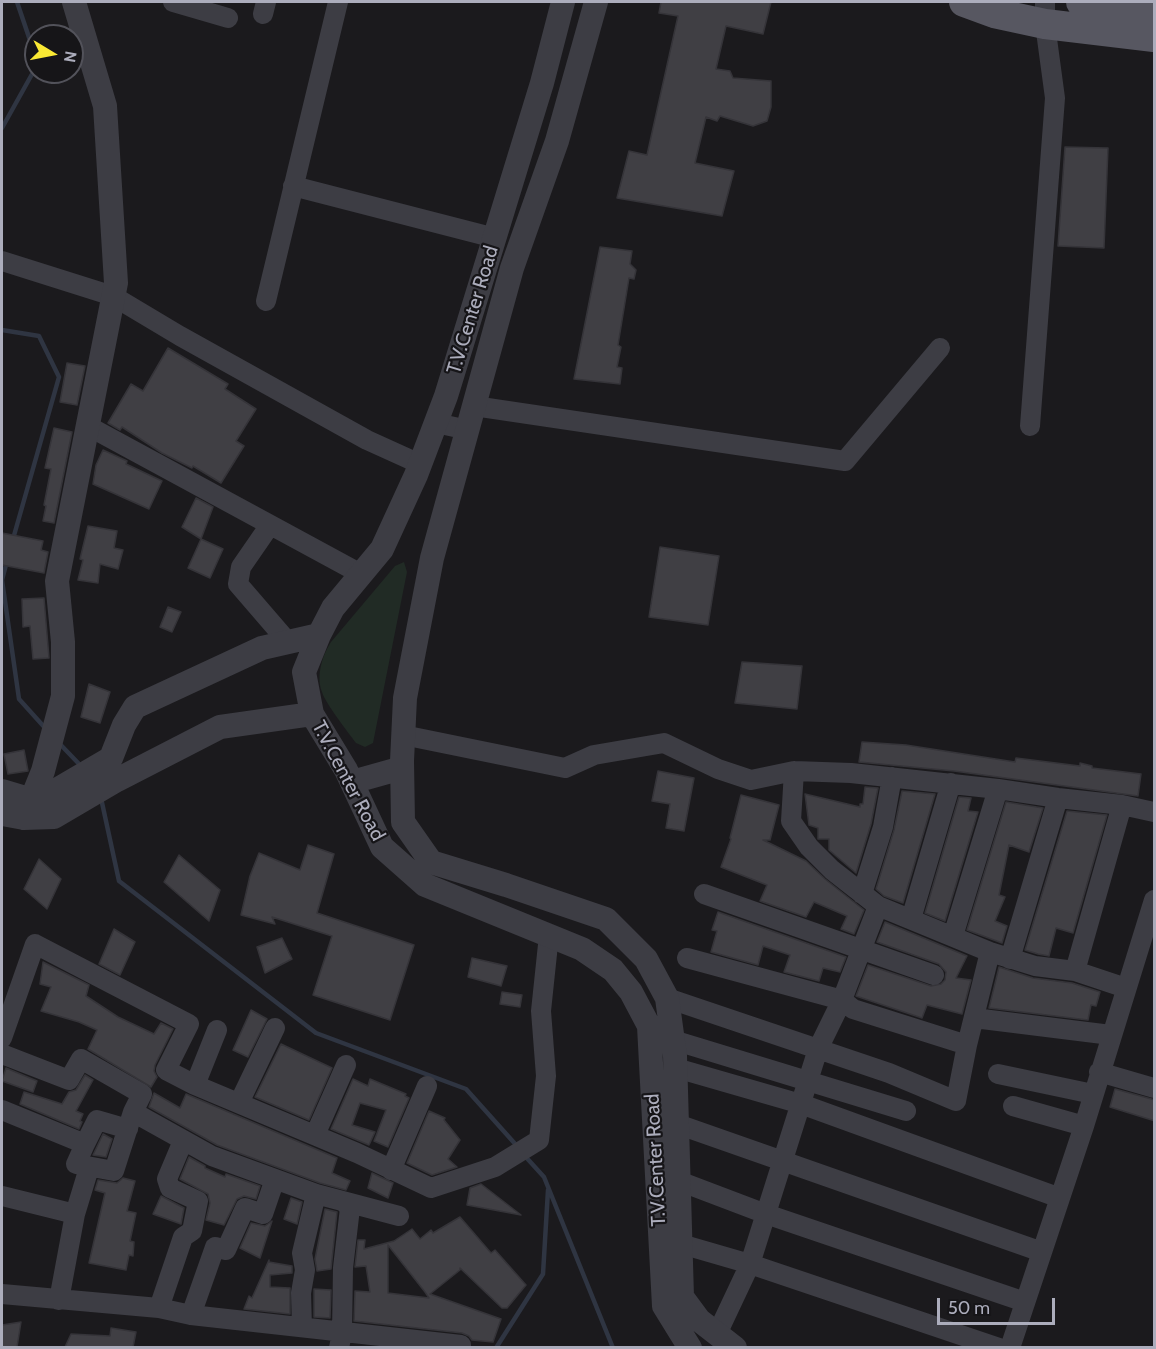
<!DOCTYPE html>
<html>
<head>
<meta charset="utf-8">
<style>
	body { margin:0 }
	#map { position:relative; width:1156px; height:1349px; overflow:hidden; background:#1b1a1d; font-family:Cabin,sans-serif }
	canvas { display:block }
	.frame { position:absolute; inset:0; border:3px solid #acadbc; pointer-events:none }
	.north { position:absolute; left:24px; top:24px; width:60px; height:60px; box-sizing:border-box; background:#161518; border:2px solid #52525a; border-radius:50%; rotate:100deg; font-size:16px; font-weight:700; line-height:24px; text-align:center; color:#acadbc }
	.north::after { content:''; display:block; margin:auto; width:21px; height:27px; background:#fae934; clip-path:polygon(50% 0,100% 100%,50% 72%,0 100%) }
	.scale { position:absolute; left:937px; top:1298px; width:118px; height:27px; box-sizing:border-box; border:3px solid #acadbc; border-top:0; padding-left:8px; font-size:18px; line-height:21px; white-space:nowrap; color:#acadbc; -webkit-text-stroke:4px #161518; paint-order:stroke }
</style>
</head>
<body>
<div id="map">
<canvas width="1156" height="1349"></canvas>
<div class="frame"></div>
<div class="north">N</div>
<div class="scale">50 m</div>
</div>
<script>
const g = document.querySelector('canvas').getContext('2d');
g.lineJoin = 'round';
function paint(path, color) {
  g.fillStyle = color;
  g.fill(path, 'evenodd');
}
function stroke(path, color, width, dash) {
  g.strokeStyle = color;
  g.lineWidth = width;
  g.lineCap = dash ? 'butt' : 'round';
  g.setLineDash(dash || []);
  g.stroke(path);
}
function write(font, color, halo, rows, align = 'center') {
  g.font = font + ' Cabin,sans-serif';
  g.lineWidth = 4.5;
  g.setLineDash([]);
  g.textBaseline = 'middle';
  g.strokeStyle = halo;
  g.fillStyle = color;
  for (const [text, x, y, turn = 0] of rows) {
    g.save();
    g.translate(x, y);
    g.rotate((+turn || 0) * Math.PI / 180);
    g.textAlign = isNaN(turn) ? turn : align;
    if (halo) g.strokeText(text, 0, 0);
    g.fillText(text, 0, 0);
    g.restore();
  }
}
paint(new Path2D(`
	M 404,562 L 407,572 L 373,743 L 365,747 L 356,743 C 348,732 325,703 322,692 C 316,676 322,656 331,642 L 395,566 Z`), '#212b25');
stroke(new Path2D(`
	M 17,2 L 36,58
	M 2,128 L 36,67
	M 2,330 L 39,336 L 59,377 L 13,539
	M 7,561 L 2,580 L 19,699 L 46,729
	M 58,742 L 81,766
	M 101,798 L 119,881 L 316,1033 L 466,1089 L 517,1146
	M 524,1155 L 544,1177 L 613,1348
	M 496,1348 L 543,1274 L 548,1190`), '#2f3542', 4.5);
const building = new Path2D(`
	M 661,2 L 771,2 L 763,34 L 726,26 L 716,69 L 730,71 L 733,78 L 771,81 L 771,107 L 767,121 L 753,126 L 720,116 L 717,121 L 706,117 L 695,163 L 734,171 L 722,216 L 617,198 L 629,151 L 647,155 L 678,16 L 659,13 Z
	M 1065,147 L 1108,148 L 1104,248 L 1058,246 Z
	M 600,247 L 632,251 L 630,264 L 636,270 L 634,279 L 629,278 L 618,345 L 621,347 L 617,367 L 622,368 L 620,384 L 574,379 Z
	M 168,348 L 228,384 L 225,389 L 256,409 L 236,441 L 244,446 L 221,483 L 193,466 L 192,468 L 162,453 L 122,427 L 120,430 L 108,423 L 131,384 L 143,391 Z
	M 67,363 L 85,366 L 77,405 L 60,402 Z
	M 54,428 L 72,432 L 54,523 L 43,521 L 46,506 L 44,505 L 51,469 L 45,468 Z
	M 103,450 L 127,461 L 126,464 L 162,481 L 149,509 L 93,484 L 96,465 Z
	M 196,498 L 213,507 L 201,539 L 182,527 Z
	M 88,526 L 117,531 L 114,548 L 123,550 L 118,569 L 100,564 L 98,583 L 78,580 L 83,560 L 80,559 Z
	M 2,533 L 43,541 L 41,550 L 48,552 L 44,573 L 2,565 Z
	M 201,539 L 223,549 L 210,578 L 188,568 Z
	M 660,547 L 719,556 L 708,625 L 649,617 Z
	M 44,598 L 49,658 L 33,659 L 30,626 L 23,627 L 22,599 Z
	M 168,607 L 181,612 L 172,632 L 160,627 Z
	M 742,662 L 802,666 L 797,709 L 735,703 Z
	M 89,684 L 110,692 L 100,723 L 81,717 Z
	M 862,742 L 906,745 L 1015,762 L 1016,758 L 1080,766 L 1080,763 L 1092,766 L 1092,768 L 1141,774 L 1138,796 L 954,771 L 859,762 Z
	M 24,750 L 28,771 L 8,774 L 4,754 Z
	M 658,771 L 694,778 L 684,831 L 666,828 L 670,804 L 652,801 Z
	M 865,787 L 878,788 L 871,824 L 856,873 L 829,850 L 829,839 L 818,839 L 818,828 L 809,825 L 805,794 L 860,807 L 860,804 L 863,804 Z
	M 902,791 L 935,794 L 903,903 L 884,896 L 876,889 L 894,830 Z
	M 741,795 L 779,805 L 770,840 L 763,840 L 806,861 L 825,879 L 864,910 L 854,934 L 841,929 L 847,916 L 814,902 L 806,917 L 760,901 L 767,885 L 721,867 L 731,839 L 730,838 Z
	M 959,797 L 971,798 L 968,811 L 978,812 L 945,921 L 925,913 Z
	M 1006,802 L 1043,808 L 1029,852 L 1009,845 L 999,895 L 1005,897 L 995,921 L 1007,926 L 1002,943 L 967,930 Z
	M 1067,811 L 1107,815 L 1073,933 L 1056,928 L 1049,956 L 1038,954 L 1025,950 Z
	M 308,845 L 334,854 L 317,913 L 414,945 L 390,1020 L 313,995 L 332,936 L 272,917 L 275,924 L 241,915 L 250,876 L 259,853 L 300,870 Z
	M 179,855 L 220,890 L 209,921 L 164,882 Z
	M 39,859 L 61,879 L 47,909 L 24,889 Z
	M 718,912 L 846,957 L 840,972 L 823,968 L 819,981 L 784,972 L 790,955 L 763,946 L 758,965 L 711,952 L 717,931 L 712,930 Z
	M 885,922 L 967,956 L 956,978 L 971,980 L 962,1014 L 927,1005 L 922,1018 L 856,996 L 868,965 L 931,986 L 941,984 L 945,980 L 946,972 L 939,964 L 877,942 Z
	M 114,929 L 135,942 L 120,975 L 99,964 Z
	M 282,938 L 292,959 L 265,973 L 257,947 Z
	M 472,958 L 507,966 L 501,986 L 468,977 Z
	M 43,962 L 89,985 L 86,996 L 118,1017 L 154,1034 L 161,1023 L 173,1029 L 155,1065 L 154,1071 L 157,1077 L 151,1087 L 88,1049 L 97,1030 L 79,1022 L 41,1011 L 51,987 L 40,984 Z
	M 999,967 L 1033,978 L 1072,983 L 1100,992 L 1096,1006 L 1091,1005 L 1088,1020 L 989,1008 Z
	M 502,992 L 522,995 L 520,1007 L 500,1004 Z
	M 251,1010 L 267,1019 L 248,1057 L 233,1050 Z
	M 281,1044 L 332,1068 L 309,1120 L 255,1097 Z
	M 6,1068 L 37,1081 L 33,1092 L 2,1081 Z
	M 85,1075 L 93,1080 L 76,1111 L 83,1114 L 80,1121 L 82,1122 L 79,1129 L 20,1104 L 24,1092 L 62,1104 L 69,1092 L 76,1090 Z
	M 353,1079 L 368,1086 L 370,1079 L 406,1094 L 405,1096 L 409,1098 L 388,1147 L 374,1141 L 386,1110 L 360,1103 L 352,1125 L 375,1132 L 369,1145 L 331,1129 Z
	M 1115,1089 L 1155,1100 L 1155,1121 L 1110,1107 Z
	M 154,1093 L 180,1108 L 186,1094 L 337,1158 L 332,1173 L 350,1181 L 346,1190 L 320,1183 L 217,1145 L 149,1107 Z
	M 429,1111 L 445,1118 L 444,1120 L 460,1140 L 448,1159 L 457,1167 L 432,1175 L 407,1163 Z
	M 103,1134 L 112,1139 L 106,1157 L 93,1155 Z
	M 189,1157 L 205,1166 L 205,1168 L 225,1177 L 226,1174 L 260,1186 L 256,1199 L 244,1196 L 237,1199 L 224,1225 L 206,1220 L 210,1203 L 208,1194 L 180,1179 Z
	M 372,1173 L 393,1183 L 388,1198 L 368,1188 Z
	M 123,1178 L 135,1181 L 127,1211 L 136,1213 L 130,1241 L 134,1242 L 133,1256 L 129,1255 L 126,1270 L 89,1263 L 105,1193 L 95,1190 L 98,1180 L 117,1183 Z
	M 481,1184 L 521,1215 L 467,1205 L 470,1188 Z
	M 161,1196 L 184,1208 L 181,1224 L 153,1214 Z
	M 291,1198 L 302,1202 L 297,1224 L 284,1219 Z
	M 325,1209 L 337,1212 L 331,1269 L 317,1271 L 315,1259 Z
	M 460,1217 L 491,1253 L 495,1250 L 526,1285 L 507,1308 L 502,1308 L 460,1268 L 460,1270 L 430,1294 L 501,1319 L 493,1342 L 472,1340 L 469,1336 L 462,1333 L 354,1321 L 355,1291 L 370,1292 L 366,1266 L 355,1267 L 358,1240 L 365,1240 L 364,1249 L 394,1241 L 412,1229 L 420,1239 L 431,1230 L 433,1233 ZM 388,1245 L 425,1292 L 429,1298 L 388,1293 Z
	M 272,1221 L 260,1258 L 240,1248 L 251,1223 L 265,1226 Z
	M 269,1260 L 269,1262 L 292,1266 L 292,1273 L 270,1275 L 270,1287 L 290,1288 L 290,1314 L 244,1309 L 249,1296 L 252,1298 Z
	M 314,1289 L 331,1290 L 330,1318 L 314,1317 Z
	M 21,1322 L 17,1347 L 2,1347 L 2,1325 Z
	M 111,1328 L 136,1332 L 133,1347 L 65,1347 L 71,1334 L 110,1336 Z`);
paint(building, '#403f44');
stroke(building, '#353439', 1.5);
stroke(new Path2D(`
	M 173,2 L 228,18
	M 263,14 L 266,2
	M 293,186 L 495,238
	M 2,261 L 113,296 L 180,336 L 367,440 L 420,464
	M 266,301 L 338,2
	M 474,406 L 845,461 L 940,348
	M 436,423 L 468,430
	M 88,426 L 361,574
	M 1030,426 L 1055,98 L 1045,24 L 1045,2
	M 270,525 L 241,567 L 238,584 L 288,642
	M 403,735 L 565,768 L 594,755 L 664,743 L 718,769 L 751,780 L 794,771 L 851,773 L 998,789 L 1058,798 L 1122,805 L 1154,812
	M 794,771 L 791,821 L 809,847 L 832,870 L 878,906 L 990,952 L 1035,966 L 1075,971 L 1126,988
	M 704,894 L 934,975
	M 862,894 L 883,827 L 892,777
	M 911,919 L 951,783
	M 953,936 L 998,789
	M 687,958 L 842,1000 L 853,1009 L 967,1045
	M 1010,959 L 1058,798
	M 1075,971 L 1122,805
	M 667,998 L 889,1073 L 956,1101 L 967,1045 L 990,952
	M 974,1018 L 1111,1035
	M 2,1038 L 35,944 L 189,1024 L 166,1070 L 195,1085 L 357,1153 L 431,1188 L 495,1167 L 539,1140 L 546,1076 L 541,1011 L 549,935
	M 673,1040 L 906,1111
	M 2,1054 L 69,1080 L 81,1059 L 142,1094 L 133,1112 L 114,1171 L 76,1164 L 85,1144 L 2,1110
	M 676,1068 L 801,1104 L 1060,1198
	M 1099,1072 L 1154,1088
	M 998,1074 L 1093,1094
	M 195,1085 L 217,1030
	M 239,1103 L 275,1028
	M 1013,1106 L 1084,1126
	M 133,1112 L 212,1156 L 316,1194 L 399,1216
	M 677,1124 L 1042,1252
	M 315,1135 L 346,1065
	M 85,1144 L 97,1120 L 128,1129
	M 391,1170 L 427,1086
	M 679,1181 L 766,1214 L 1025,1302
	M 2,1196 L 75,1214
	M 681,1244 L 750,1264 L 999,1348
	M 2,1294 L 159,1308 L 191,1315 L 461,1345
	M 59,1300 L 75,1214 L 89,1168
	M 159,1308 L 183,1237 L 192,1231 L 198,1201 L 170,1188 L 167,1179 L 183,1141
	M 191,1315 L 215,1247 L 226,1250 L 245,1208 L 263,1214 L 275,1179
	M 302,1327 L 301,1293 L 305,1270 L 302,1253 L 316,1194
	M 717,1334 L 750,1264 L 818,1049 L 842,1000 L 878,906
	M 339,1348 L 342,1333 L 343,1268 L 350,1208 L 343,1201
	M 1010,1348 L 1084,1126 L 1154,900`), '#3d3d44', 20);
stroke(new Path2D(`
	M 563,2 L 542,83 L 446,396 L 416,475 L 382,549 L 333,608 L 319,635 L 304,672 L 312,714 L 346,770 L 382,847 L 425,885 L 582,949 L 613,970 L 631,992 L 649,1026 L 664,1306 L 690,1348
	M 596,2 L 557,141 L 512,268 L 432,558 L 405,698 L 402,761 L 403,822 L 431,862 L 506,885 L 606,919 L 646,959 L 667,998 L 675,1056 L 682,1297 L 699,1320 L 735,1348
	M 352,782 L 402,768
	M 2,791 L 32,800 L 46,796 L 111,758 L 124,725 L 135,707 L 262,648 L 319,635
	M 2,814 L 24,818 L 54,817 L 117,780 L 220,727 L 312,714
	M 24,818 L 43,771 L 63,696 L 63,642 L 57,581 L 116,283 L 105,106 L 74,2`), '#3d3d44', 24);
stroke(new Path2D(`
	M 964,2 L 994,13 L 1045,24 L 1154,37
	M 1081,2 L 1154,13`), '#575761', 30);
write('20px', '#acadbc', '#161518', [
	["T.V.Center Road",473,310,-73],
	["T.V.Center Road",348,781,62],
	["T.V.Center Road",656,1160,-93]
]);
</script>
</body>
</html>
